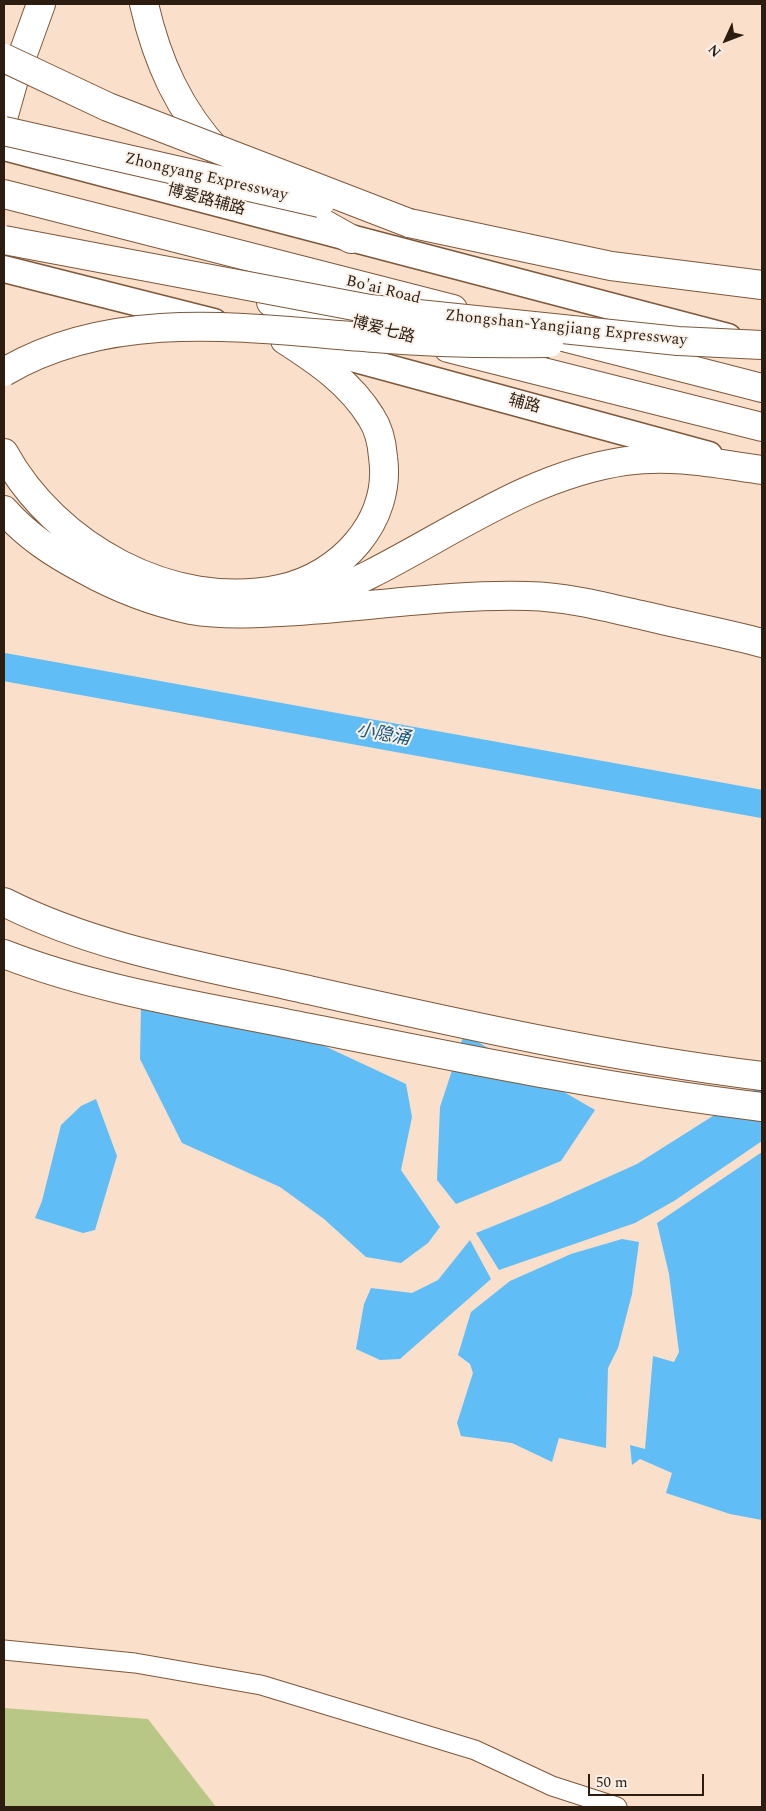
<!DOCTYPE html>
<html>
<head>
<meta charset="utf-8">
<style>
	body { margin:0 }
	#map { position:relative; width:766px; height:1811px; overflow:hidden; background:#fadfcb; font-family:Spectral,serif }
	canvas { display:block }
	.frame { position:absolute; inset:0; border:5px solid #2d1d10; pointer-events:none }
	.north { position:absolute; left:701px; top:15px; width:50px; height:50px; -webkit-text-stroke:4px #f9f0e9; paint-order:stroke; rotate:227deg; font-size:14px; font-weight:700; line-height:20px; text-align:center; color:#2d1d10 }
	.north::after { content:''; display:block; margin:auto; width:18px; height:22px; background:#2d1d10; clip-path:polygon(50% 0,100% 100%,50% 72%,0 100%) }
	.scale { position:absolute; left:588px; top:1774px; width:116px; height:22px; box-sizing:border-box; border:2px solid #2d1d10; border-top:0; padding-left:6px; font-size:15px; line-height:18px; white-space:nowrap; color:#2d1d10; -webkit-text-stroke:4px #f9f0e9; paint-order:stroke }
</style>
</head>
<body>
<div id="map">
<canvas width="766" height="1811"></canvas>
<div class="frame"></div>
<div class="north">N</div>
<div class="scale">50 m</div>
</div>
<script>
const g = document.querySelector('canvas').getContext('2d');
g.lineJoin = 'round';
function paint(path, color) {
  g.fillStyle = color;
  g.fill(path, 'evenodd');
}
function stroke(path, color, width, dash) {
  g.strokeStyle = color;
  g.lineWidth = width;
  g.lineCap = dash ? 'butt' : 'round';
  g.setLineDash(dash || []);
  g.stroke(path);
}
function write(font, color, halo, rows, align = 'center') {
  g.font = font + ' Spectral,"Noto Sans SC",serif';
  g.lineWidth = 4;
  g.setLineDash([]);
  g.textBaseline = 'middle';
  g.strokeStyle = halo;
  g.fillStyle = color;
  for (const [text, x, y, turn = 0] of rows) {
    g.save();
    g.translate(x, y);
    g.rotate((+turn || 0) * Math.PI / 180);
    g.textAlign = isNaN(turn) ? turn : align;
    if (halo) g.strokeText(text, 0, 0);
    g.fillText(text, 0, 0);
    g.restore();
  }
}
paint(new Path2D(`
	M 4,1708 L 148,1719 L 216,1807 L 4,1807 Z`), '#b9c786');
paint(new Path2D(`
	M 141,1004 L 273,1022 L 406,1084 L 412,1117 L 401,1170 L 440,1227 L 428,1243 L 401,1263 L 366,1257 L 324,1219 L 280,1187 L 182,1143 L 140,1059 Z
	M 464,1034 L 595,1110 L 561,1161 L 456,1204 L 437,1180 L 440,1107 Z
	M 762,1085 L 762,1141 L 674,1201 L 635,1223 L 499,1270 L 476,1233 L 548,1204 L 637,1164 Z
	M 96,1099 L 117,1156 L 95,1230 L 83,1233 L 35,1218 L 42,1201 L 61,1125 L 81,1106 Z
	M 762,1152 L 762,1520 L 730,1514 L 666,1493 L 672,1473 L 640,1459 L 632,1465 L 630,1445 L 645,1449 L 653,1356 L 674,1362 L 679,1352 L 669,1274 L 657,1223 Z
	M 622,1239 L 639,1242 L 632,1294 L 618,1348 L 608,1368 L 606,1448 L 559,1438 L 552,1462 L 512,1443 L 461,1436 L 457,1423 L 473,1373 L 470,1364 L 458,1355 L 471,1312 L 510,1281 L 571,1254 Z
	M 470,1240 L 491,1279 L 400,1359 L 380,1360 L 356,1349 L 364,1304 L 371,1288 L 412,1293 L 438,1280 Z`), '#61bdf6');
stroke(new Path2D(`
	M 4,667 L 762,804`), '#61bdf6', 28);
const street = new Path2D(`
	M 4,1650 L 135,1663 L 261,1685 L 475,1750 L 552,1786 L 617,1807`);
const secondary = new Path2D(`
	M 4,147 L 728,337
	M 4,269 L 214,322
	M 293,342 L 709,455`);
const highway = new Path2D(`
	M 144,4 C 157,61 179,111 220,154
	M 4,115 L 15,76 L 41,4
	M 269,193 L 351,239
	M 4,194 L 453,309
	M 409,223 L 611,266 L 762,285
	M 271,302 L 384,331
	M 567,338 L 762,388
	M 448,348 L 762,427
	M 4,453 C 55,546 172,612 280,589 C 341,576 392,521 383,457 C 382,443 379,429 371,417 C 350,383 319,362 285,340
	M 4,510 C 27,536 53,553 83,569 C 117,588 153,602 191,610 C 226,616 263,613 298,611 C 375,606 451,594 528,596 C 570,597 610,608 650,617 C 687,626 725,633 762,643
	M 305,603 C 416,563 508,478 626,461 C 672,454 718,464 762,470
	M 4,902 C 97,949 202,966 304,989 C 456,1023 607,1057 762,1076
	M 4,954 C 102,992 208,1007 310,1028 C 460,1058 610,1089 762,1107`);
stroke(street, '#7e583a', 21);
stroke(secondary, '#7e583a', 29);
stroke(highway, '#7e583a', 30);
stroke(street, '#fff', 19);
stroke(secondary, '#fff', 26);
stroke(highway, '#fff', 28);
const highwayBridge = new Path2D(`
	M 4,58 L 108,107 L 409,223
	M 4,131 L 320,203
	M 4,240 L 370,309 L 678,341 L 762,345
	M 4,372 C 116,306 252,329 375,338 C 433,343 491,344 549,343`);
stroke(highwayBridge, '#7e583a', 30, []);
stroke(highwayBridge, '#fff', 28);
write('16px', '#2d1d10', '#f9f0e9', [
	["Zhongyang Expressway",206,178,13],
	["博爱路辅路",206,201,15],
	["Bo'ai Road",383,291,14],
	["Zhongshan-Yangjiang Expressway",566,329,6],
	["博爱七路",383,331,15],
	["辅路",524,405,15]
]);
write('italic 18px', '#13597f', '#f9f0e9', [
	["小隐涌",383,736,10]
]);
</script>
</body>
</html>
